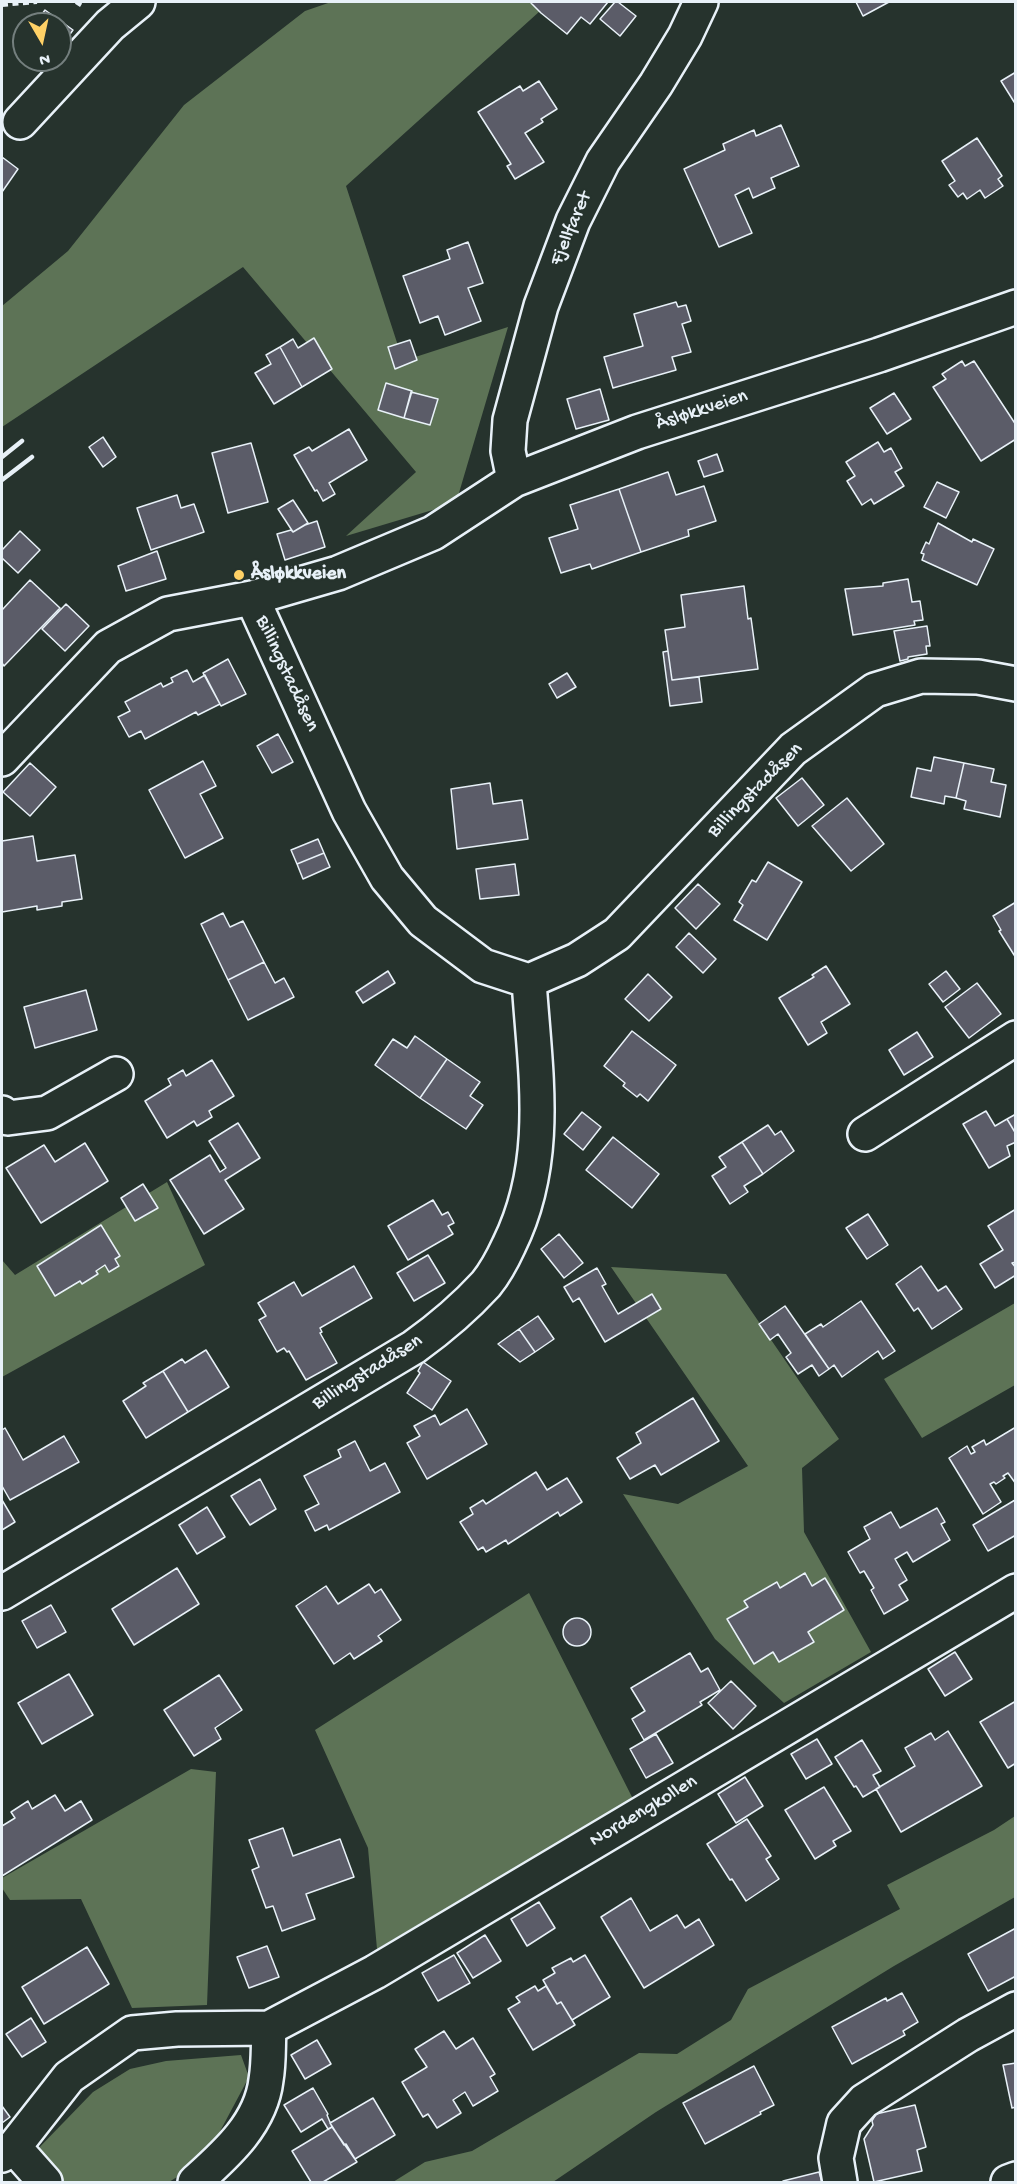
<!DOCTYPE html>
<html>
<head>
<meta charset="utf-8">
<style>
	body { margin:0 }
	#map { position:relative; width:1017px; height:2184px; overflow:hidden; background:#26332d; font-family:"Gochi Hand",sans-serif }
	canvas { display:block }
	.frame { position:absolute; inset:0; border:3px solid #e8f1f8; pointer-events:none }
	.north { position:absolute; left:12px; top:12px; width:60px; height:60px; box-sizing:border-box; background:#26332d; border:2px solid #747f7e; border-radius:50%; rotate:171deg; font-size:16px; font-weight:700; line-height:24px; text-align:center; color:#e8f1f8 }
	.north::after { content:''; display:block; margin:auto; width:21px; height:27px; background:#ffd166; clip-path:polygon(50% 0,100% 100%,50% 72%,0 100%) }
</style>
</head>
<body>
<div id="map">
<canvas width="1017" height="2184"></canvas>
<div class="frame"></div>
<div class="north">N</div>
</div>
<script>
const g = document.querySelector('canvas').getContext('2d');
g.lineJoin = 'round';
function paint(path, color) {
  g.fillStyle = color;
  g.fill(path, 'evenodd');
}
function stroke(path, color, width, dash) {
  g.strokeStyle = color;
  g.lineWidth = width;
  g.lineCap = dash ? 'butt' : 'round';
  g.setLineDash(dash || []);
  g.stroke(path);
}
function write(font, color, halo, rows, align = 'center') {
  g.font = font + ' "Gochi Hand",sans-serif';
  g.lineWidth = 4.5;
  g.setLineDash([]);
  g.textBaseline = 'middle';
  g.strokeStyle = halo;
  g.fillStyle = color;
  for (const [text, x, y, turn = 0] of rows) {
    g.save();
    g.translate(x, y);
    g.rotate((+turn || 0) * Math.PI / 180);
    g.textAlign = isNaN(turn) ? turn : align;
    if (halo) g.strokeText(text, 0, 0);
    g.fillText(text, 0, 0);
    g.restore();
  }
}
paint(new Path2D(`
	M 331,2 L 550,2 L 346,186 L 403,361 L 508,327 L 456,503 L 346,536 L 416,472 L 243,267 L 2,427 L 2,306 L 68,251 L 184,105 L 305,11 Z
	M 167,1182 L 205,1265 L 2,1377 L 2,1260 L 15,1275 Z
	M 611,1267 L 726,1274 L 839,1439 L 802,1468 L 804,1532 L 871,1652 L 784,1703 L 715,1639 L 623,1494 L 678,1504 L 748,1466 Z
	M 1015,1303 L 1015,1385 L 922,1438 L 884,1379 Z
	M 529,1593 L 633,1799 L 377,1949 L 368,1848 L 315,1730 Z
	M 191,1769 L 216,1772 L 207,2005 L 132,2008 L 81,1899 L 10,1900 L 2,1888 L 2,1878 Z
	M 1015,1816 L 1015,1897 L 894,1966 L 656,2112 L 553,2182 L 393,2182 L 425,2162 L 472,2151 L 639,2053 L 677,2054 L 731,2020 L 748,1989 L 900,1909 L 887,1885 L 994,1830 Z
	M 241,2055 L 249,2077 L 217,2137 L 177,2177 L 169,2182 L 55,2182 L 31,2156 L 93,2092 L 130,2069 L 166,2061 Z`), '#5d7356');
const building = new Path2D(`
	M 532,2 L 608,2 L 590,24 L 581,17 L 567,34 L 541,13 L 531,3 Z
	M 615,2 L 618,2 L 636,16 L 620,36 L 600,19 Z
	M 856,2 L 889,2 L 863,16 Z
	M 45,10 L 73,30 L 60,48 L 60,24 L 35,24 Z
	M 1016,72 L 1016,105 L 1001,81 Z
	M 539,81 L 557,109 L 541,119 L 543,122 L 525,133 L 544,162 L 515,179 L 507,166 L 511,164 L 478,112 L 520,86 L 523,91 Z
	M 781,125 L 799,166 L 771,178 L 775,188 L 753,198 L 749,188 L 735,195 L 752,233 L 719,247 L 684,169 L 725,150 L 723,144 L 754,130 L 756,136 Z
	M 977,138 L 1002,176 L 998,179 L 1003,186 L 985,198 L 980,190 L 967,199 L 963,193 L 958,197 L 949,185 L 955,181 L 942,161 Z
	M 2,157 L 18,169 L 2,192 Z
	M 468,242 L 483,283 L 468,288 L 481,321 L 445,335 L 438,316 L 420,323 L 403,276 L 450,259 L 447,250 Z
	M 676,302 L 678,307 L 686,305 L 691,321 L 682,324 L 691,352 L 672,357 L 676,370 L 613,388 L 604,357 L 643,346 L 634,314 Z
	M 314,338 L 332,369 L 302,387 L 280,347 L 293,339 L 298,348 Z
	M 410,340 L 417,360 L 395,369 L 388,347 Z
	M 280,347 L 302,387 L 274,404 L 255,373 L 271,364 L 266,355 Z
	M 962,361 L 965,366 L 974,361 L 1016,425 L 1016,439 L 981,461 L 933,387 L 946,379 L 942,374 Z
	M 386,383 L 412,391 L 404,418 L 378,410 Z
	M 600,389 L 609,420 L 576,429 L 567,399 Z
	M 411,392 L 438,399 L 430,425 L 404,418 Z
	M 894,393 L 911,419 L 887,434 L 870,408 Z
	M 349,429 L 367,460 L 329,483 L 335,494 L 323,501 L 317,490 L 315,491 L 294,455 L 309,447 L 312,451 Z
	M 103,437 L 116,457 L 103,467 L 89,447 Z
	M 878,442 L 884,452 L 891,448 L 902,468 L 895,472 L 904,486 L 874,504 L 871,499 L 862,505 L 847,481 L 855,476 L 846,462 Z
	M 251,443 L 268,502 L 228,513 L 212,453 Z
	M 717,454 L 723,471 L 704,477 L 698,461 Z
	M 668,472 L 676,495 L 704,486 L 716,521 L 688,530 L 689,536 L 641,552 L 619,489 Z
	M 937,482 L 959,492 L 946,518 L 924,507 Z
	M 619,489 L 641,552 L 592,569 L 590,564 L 561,573 L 549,538 L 578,529 L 570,505 Z
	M 177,495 L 181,508 L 194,504 L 204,532 L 151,550 L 137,508 Z
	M 293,500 L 308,523 L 293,532 L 278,509 Z
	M 317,521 L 325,547 L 285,560 L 277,534 L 291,530 L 293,532 L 305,525 Z
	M 938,523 L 972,542 L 973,539 L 994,549 L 977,585 L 922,560 L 924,554 L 921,553 L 926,542 L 929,544 Z
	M 20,531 L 40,550 L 18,573 L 2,558 L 2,550 Z
	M 157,551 L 166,579 L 126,591 L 118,566 Z
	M 908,579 L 912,602 L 920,601 L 923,620 L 914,621 L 915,625 L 853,635 L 845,589 L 883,586 L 883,583 Z
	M 30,580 L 60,608 L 4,666 L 2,663 L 2,610 Z
	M 744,586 L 748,619 L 751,618 L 758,669 L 672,680 L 665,630 L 685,627 L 681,595 Z
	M 66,604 L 89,626 L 65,651 L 42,629 Z
	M 927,626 L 930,646 L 926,646 L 927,654 L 908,657 L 908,659 L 900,661 L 894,631 Z
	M 668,651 L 672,680 L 699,677 L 702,702 L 670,706 L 663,652 Z
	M 228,659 L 246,694 L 221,706 L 203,673 Z
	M 187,670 L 193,682 L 205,675 L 220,704 L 198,715 L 196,712 L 145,739 L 141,731 L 129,737 L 118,717 L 130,711 L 125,702 L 161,683 L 163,687 L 173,682 L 171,678 Z
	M 567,673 L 576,687 L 557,698 L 549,684 Z
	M 278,734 L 293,762 L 272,773 L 257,746 Z
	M 934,757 L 964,763 L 956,798 L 945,796 L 944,804 L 911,797 L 917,768 L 931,771 Z
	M 203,761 L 216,786 L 200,794 L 223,838 L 185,858 L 149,790 Z
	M 30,763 L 56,787 L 30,816 L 3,792 Z
	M 964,763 L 994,769 L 991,782 L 1006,785 L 1000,817 L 964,809 L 966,801 L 956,798 Z
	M 802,778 L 824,805 L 798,826 L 776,798 Z
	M 490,783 L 493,804 L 522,800 L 528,839 L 457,849 L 451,789 Z
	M 847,798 L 884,844 L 851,871 L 812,826 Z
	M 33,836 L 37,861 L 75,855 L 82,899 L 62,902 L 62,906 L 37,910 L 37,906 L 2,912 L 2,841 Z
	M 318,839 L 324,853 L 297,864 L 291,850 Z
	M 324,853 L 330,867 L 303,879 L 297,864 Z
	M 768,862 L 802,882 L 767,940 L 734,920 L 743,905 L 739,902 L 752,880 L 756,882 Z
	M 515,864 L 519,895 L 480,899 L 476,869 Z
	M 698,884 L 720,904 L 696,929 L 675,908 Z
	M 1016,902 L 1016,958 L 999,931 L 1001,930 L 993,916 Z
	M 223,913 L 230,927 L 243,921 L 264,962 L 228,980 L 201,924 Z
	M 689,933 L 716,959 L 703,973 L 676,947 Z
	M 264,962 L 275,983 L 284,978 L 294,997 L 248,1020 L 228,980 Z
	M 826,966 L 850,1004 L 821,1022 L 827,1033 L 808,1045 L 779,998 L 814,977 L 812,975 Z
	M 388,971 L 395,983 L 363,1003 L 356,992 Z
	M 946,971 L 960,989 L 943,1002 L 929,984 Z
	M 648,974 L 672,997 L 649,1021 L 625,999 Z
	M 977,983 L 1001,1014 L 969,1038 L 945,1007 Z
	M 86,990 L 97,1030 L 35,1048 L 24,1007 Z
	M 632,1031 L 676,1065 L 648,1101 L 640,1094 L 637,1097 L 623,1086 L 625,1083 L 604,1066 Z
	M 917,1032 L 933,1057 L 904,1075 L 889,1050 Z
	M 415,1036 L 447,1059 L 420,1098 L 375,1065 L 393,1039 L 407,1048 Z
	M 447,1059 L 480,1082 L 470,1096 L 483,1105 L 466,1129 L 420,1098 Z
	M 212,1060 L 234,1096 L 209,1111 L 212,1117 L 197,1126 L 194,1121 L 167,1138 L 145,1101 L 171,1085 L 168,1079 L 183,1070 L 186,1076 Z
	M 986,1111 L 995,1126 L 1007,1119 L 1016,1134 L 1016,1142 L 1007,1146 L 1010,1156 L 989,1168 L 963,1124 Z
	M 582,1112 L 601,1127 L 583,1150 L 564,1134 Z
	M 1016,1114 L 1016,1134 L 1007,1119 Z
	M 238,1123 L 260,1158 L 225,1180 L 244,1209 L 204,1234 L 170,1180 L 210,1155 L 220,1172 L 226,1168 L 209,1141 Z
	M 768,1125 L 775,1135 L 781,1131 L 794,1151 L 763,1174 L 742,1142 Z
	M 613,1137 L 659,1174 L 632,1208 L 586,1170 Z
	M 742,1142 L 763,1174 L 744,1186 L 748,1192 L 730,1204 L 712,1176 L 726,1167 L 719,1157 Z
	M 85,1143 L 108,1181 L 41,1223 L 6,1168 L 44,1145 L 55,1162 Z
	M 143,1184 L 158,1208 L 135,1221 L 121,1198 Z
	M 433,1200 L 442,1215 L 448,1212 L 454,1223 L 448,1226 L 453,1234 L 408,1260 L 388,1226 Z
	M 1016,1209 L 1016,1262 L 1012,1263 L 1016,1268 L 1016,1275 L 995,1288 L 980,1264 L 1003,1250 L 988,1226 Z
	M 868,1214 L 888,1245 L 867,1259 L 846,1228 Z
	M 101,1225 L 120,1256 L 115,1259 L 119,1266 L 109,1272 L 105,1265 L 96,1271 L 98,1274 L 82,1284 L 80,1281 L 55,1296 L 37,1266 Z
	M 559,1234 L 583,1263 L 564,1278 L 541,1249 Z
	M 428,1255 L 445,1283 L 414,1301 L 397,1273 Z
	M 354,1266 L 372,1298 L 320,1328 L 322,1332 L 320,1333 L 337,1363 L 306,1380 L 289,1351 L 287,1352 L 284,1348 L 277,1352 L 259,1320 L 266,1316 L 258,1303 L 294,1282 L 302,1296 Z
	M 921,1266 L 938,1291 L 946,1286 L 962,1309 L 932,1329 L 918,1308 L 914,1311 L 896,1284 Z
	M 597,1268 L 606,1284 L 602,1286 L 618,1314 L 652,1294 L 661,1309 L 605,1342 L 579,1298 L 573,1302 L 564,1287 Z
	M 861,1301 L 895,1351 L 883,1359 L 878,1351 L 842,1377 L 834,1365 L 829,1369 L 805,1334 L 821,1324 L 823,1327 Z
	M 785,1306 L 829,1369 L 819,1376 L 812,1365 L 798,1374 L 786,1357 L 791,1353 L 778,1334 L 770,1340 L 759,1324 Z
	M 538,1316 L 554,1339 L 535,1352 L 519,1329 Z
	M 519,1329 L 535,1352 L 520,1362 L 498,1344 Z
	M 206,1350 L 229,1387 L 188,1412 L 163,1371 L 182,1359 L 185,1363 Z
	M 423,1362 L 451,1381 L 432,1410 L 407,1393 L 420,1373 L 418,1371 Z
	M 163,1371 L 188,1412 L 146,1438 L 123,1401 L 146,1386 L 143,1383 Z
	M 693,1398 L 719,1441 L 661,1475 L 655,1465 L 630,1479 L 617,1458 L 641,1443 L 636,1433 Z
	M 467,1409 L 487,1444 L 427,1479 L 407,1443 L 420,1436 L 414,1426 L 435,1415 L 440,1425 Z
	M 1016,1427 L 1016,1484 L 1008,1473 L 1003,1476 L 1005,1478 L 996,1484 L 994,1482 L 990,1484 L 1001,1502 L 983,1514 L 949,1458 L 967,1446 L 971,1454 L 975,1452 L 972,1447 L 984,1440 L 986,1445 Z
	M 5,1428 L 23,1460 L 64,1436 L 79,1462 L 10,1500 L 2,1486 L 2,1430 Z
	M 355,1441 L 370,1471 L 385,1463 L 400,1492 L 329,1530 L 327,1525 L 315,1531 L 305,1511 L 319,1504 L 304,1476 L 341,1457 L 338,1450 Z
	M 536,1472 L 547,1490 L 567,1478 L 582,1502 L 560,1516 L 558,1512 L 508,1544 L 506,1540 L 486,1552 L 483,1547 L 478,1550 L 460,1522 L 473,1514 L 470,1508 L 483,1500 L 486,1504 Z
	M 260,1479 L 276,1509 L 250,1525 L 231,1496 Z
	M 2,1500 L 15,1522 L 2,1530 Z
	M 1015,1500 L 1016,1535 L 988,1551 L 973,1525 Z
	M 207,1507 L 225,1537 L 197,1554 L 179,1525 Z
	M 937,1508 L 945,1522 L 941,1524 L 950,1540 L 913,1562 L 907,1552 L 895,1559 L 907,1580 L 899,1585 L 908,1600 L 884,1614 L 871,1590 L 874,1588 L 864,1571 L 860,1573 L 848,1552 L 870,1539 L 864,1527 L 891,1512 L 900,1528 Z
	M 177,1568 L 199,1604 L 134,1645 L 112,1609 Z
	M 805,1573 L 812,1586 L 825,1578 L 844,1610 L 808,1632 L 814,1642 L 779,1662 L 773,1652 L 754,1664 L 727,1619 L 748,1607 L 744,1601 L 777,1582 L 780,1588 Z
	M 369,1584 L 375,1593 L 381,1589 L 401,1620 L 378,1636 L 382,1641 L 354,1659 L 350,1653 L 334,1664 L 296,1606 L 326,1586 L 338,1604 Z
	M 51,1605 L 66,1632 L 37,1648 L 22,1621 Z
	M563 1632a14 14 0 1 1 28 0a14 14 0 1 1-28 0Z
	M 955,1652 L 972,1679 L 945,1696 L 928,1669 Z
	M 690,1653 L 701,1672 L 708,1668 L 720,1690 L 700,1702 L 702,1705 L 644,1740 L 632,1719 L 645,1711 L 631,1688 Z
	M 69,1674 L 93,1715 L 42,1744 L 18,1703 Z
	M 219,1675 L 242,1710 L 215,1728 L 221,1739 L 194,1756 L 164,1710 Z
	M 731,1681 L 756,1706 L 733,1729 L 708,1703 Z
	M 1016,1701 L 1016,1763 L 1008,1768 L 980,1722 Z
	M 948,1731 L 982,1786 L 901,1832 L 876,1789 L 915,1766 L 905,1748 L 931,1733 L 935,1740 Z
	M 656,1734 L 673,1763 L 646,1778 L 630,1749 Z
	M 817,1739 L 832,1764 L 806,1779 L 791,1754 Z
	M 862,1740 L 881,1771 L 873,1775 L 880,1787 L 863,1797 L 856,1786 L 854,1787 L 835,1757 Z
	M 745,1777 L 763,1806 L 736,1823 L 718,1794 Z
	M 824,1787 L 851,1831 L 833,1841 L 836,1846 L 815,1859 L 785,1810 Z
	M 55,1795 L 65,1811 L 81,1801 L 92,1820 L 2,1876 L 2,1826 L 15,1818 L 11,1812 L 28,1801 L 32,1809 Z
	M 747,1819 L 771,1856 L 766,1859 L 779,1879 L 746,1901 L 732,1879 L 730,1880 L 707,1844 Z
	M 283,1828 L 293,1856 L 340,1839 L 354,1877 L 306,1894 L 315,1919 L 282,1931 L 273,1906 L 266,1908 L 252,1870 L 259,1867 L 249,1840 Z
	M 631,1898 L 650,1931 L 677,1915 L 685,1928 L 699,1919 L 714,1945 L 644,1988 L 601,1917 Z
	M 539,1902 L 555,1928 L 527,1946 L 511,1919 Z
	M 1016,1928 L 1016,1976 L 988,1991 L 968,1954 Z
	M 485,1935 L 501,1961 L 473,1978 L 457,1953 Z
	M 267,1946 L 279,1977 L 249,1988 L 237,1957 Z
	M 87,1947 L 109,1984 L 44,2024 L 22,1987 Z
	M 454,1955 L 470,1983 L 438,2001 L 422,1973 Z
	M 585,1955 L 610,1997 L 572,2020 L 561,2002 L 557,2004 L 543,1980 L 555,1973 L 552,1968 L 571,1958 L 573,1962 Z
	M 535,1986 L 538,1991 L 546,1986 L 557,2004 L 561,2002 L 575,2025 L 533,2050 L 508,2009 L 520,2002 L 516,1997 Z
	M 902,1993 L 918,2022 L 903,2031 L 905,2035 L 852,2064 L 832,2027 L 886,1998 L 887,2001 Z
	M 31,2018 L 46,2042 L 22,2057 L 6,2034 Z
	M 444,2031 L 456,2049 L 473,2038 L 495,2074 L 490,2077 L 498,2091 L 473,2106 L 465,2092 L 453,2100 L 461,2113 L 437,2128 L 428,2114 L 423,2117 L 402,2082 L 427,2067 L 415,2049 Z
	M 317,2040 L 331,2064 L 305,2079 L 291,2055 Z
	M 1016,2063 L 1016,2107 L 1012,2108 L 1003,2065 Z
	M 754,2066 L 774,2105 L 760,2112 L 761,2114 L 705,2144 L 683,2103 Z
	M 313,2088 L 328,2114 L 327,2115 L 332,2127 L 328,2129 L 322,2119 L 301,2132 L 284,2105 Z
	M 373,2098 L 395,2135 L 355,2159 L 346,2144 L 344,2145 L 330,2123 Z
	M 915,2105 L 926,2147 L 917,2150 L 922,2171 L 874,2182 L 864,2139 L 873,2125 L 872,2121 L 876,2114 Z
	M 2,2106 L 10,2117 L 2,2123 Z
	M 332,2127 L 357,2162 L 323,2182 L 311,2182 L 292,2151 Z
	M 819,2172 L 822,2182 L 783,2182 L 783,2181 Z`);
paint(building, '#5b5c68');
stroke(building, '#e8f1f8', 1.5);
const minor = new Path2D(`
	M 20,122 L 110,25 L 138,2
	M 514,480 L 508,451 L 510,420 L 541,306 L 573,221 L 603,161 L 656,84 L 685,36 L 701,2
	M 252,598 L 349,811 L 387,878 L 423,921 L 483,966 L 529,981 L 577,960 L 617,934 L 793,749 L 875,690 L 921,676 L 978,677 L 1016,684
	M 2,759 L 108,647 L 168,614 L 252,598 L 338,573 L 433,533 L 514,480 L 637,432 L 879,355 L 1016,307
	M 2,1113 L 8,1118 L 47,1113 L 116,1074
	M 865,1134 L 1016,1038
	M 2,1593 L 414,1347 C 439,1329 465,1307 486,1284 C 495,1273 503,1258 509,1245 C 551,1160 535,1072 529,981
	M 14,2147 L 45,2182
	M 2,2155 L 14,2147 L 69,2077 L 132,2033 L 177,2029 L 269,2028 L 375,1972 L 1016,1591
	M 195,2182 C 225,2155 261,2124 266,2080 C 269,2063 268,2046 269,2028
	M 840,2182 L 836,2158 L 844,2123 L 864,2101 L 968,2035 L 1016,2009
	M 1008,2182 L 1016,2179`);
stroke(minor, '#e8f1f8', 38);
stroke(new Path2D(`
	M 76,2 L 84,7
	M 2,5 L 37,2`), '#e8f1f8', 4, [6, 4.5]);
stroke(minor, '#26332d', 33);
stroke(new Path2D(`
	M 2,457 L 22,441
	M 2,480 L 32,457`), '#e8f1f8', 4.5);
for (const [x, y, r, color] of [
	[239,575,6,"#ffd166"]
]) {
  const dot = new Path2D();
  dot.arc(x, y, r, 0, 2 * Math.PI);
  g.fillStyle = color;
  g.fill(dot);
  stroke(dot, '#26332d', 2);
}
write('20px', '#e8f1f8', '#26332d', [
	["Fjellfaret",572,229,-67],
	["Åsløkkveien",702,411,-18],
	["Billingstadåsen",286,674,65],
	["Billingstadåsen",756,791,-45],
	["Billingstadåsen",368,1373,-32],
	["Nordengkollen",644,1812,-31]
]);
write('bold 20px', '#e8f1f8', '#26332d', [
	["Åsløkkveien",251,575]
], 'left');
</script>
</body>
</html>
